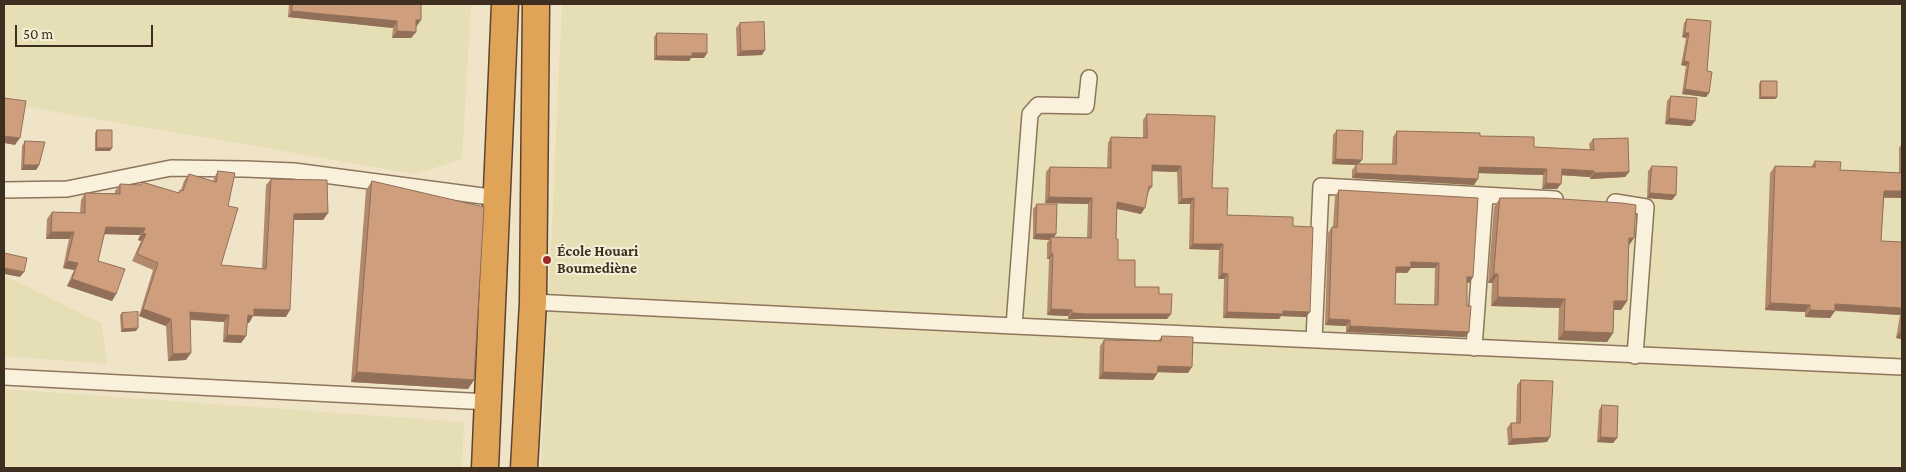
<!DOCTYPE html>
<html>
<head>
<meta charset="utf-8">
<style>
	body { margin:0 }
	#map { position:relative; width:1906px; height:472px; overflow:hidden; background:#f0e4c8; font-family:"Crimson Pro",serif }
	canvas { display:block }
	.frame { position:absolute; inset:0; border:5px solid #3d2e20; pointer-events:none }
	.scale { position:absolute; left:15px; top:25px; width:138px; height:22px; box-sizing:border-box; border:2px solid #3d2e20; border-top:0; padding-left:6px; font-size:15px; line-height:18px; white-space:nowrap; color:#3d2e20; -webkit-text-stroke:4px #f7eed8; paint-order:stroke }
</style>
</head>
<body>
<div id="map">
<canvas width="1906" height="472"></canvas>
<div class="frame"></div>
<div class="scale">50 m</div>
</div>
<script>
const g = document.querySelector('canvas').getContext('2d');
g.lineJoin = 'round';
function paint(path, color) {
  g.fillStyle = color;
  g.fill(path, 'evenodd');
}
function stroke(path, color, width, dash) {
  g.strokeStyle = color;
  g.lineWidth = width;
  g.lineCap = dash ? 'butt' : 'round';
  g.setLineDash(dash || []);
  g.stroke(path);
}
function write(font, color, halo, rows, align = 'center') {
  g.font = font + ' "Crimson Pro",serif';
  g.lineWidth = 4;
  g.setLineDash([]);
  g.textBaseline = 'middle';
  g.strokeStyle = halo;
  g.fillStyle = color;
  for (const [text, x, y, turn = 0] of rows) {
    g.save();
    g.translate(x, y);
    g.rotate((+turn || 0) * Math.PI / 180);
    g.textAlign = isNaN(turn) ? turn : align;
    if (halo) g.strokeText(text, 0, 0);
    g.fillText(text, 0, 0);
    g.restore();
  }
}
paint(new Path2D(`
	M 4,4 L 471,4 L 462,159 L 416,174 L 4,103 Z
	M 562,4 L 1902,4 L 1902,468 L 541,468 Z
	M 4,275 L 102,324 L 107,364 L 4,356 Z
	M 4,389 L 464,422 L 462,468 L 4,468 Z`), '#e6deb5');
const street = new Path2D(`
	M 4,190 L 67,189 L 171,168 L 245,169 L 294,171 L 498,198
	M 1615,202 L 1646,207 L 1635,356
	M 533,302 L 1014,326 L 1902,367
	M 1014,326 L 1030,114 L 1038,105 L 1086,106 L 1089,78
	M 1314,340 L 1321,186 L 1555,199
	M 1474,348 L 1485,196
	M 4,377 L 489,402`);
const highway = new Path2D(`
	M 485,468 L 505,4
	M 524,468 L 533,302 L 536,4`);
stroke(street, '#8d765c', 18);
stroke(highway, '#5b4430', 29);
stroke(street, '#faf1dc', 15);
stroke(highway, '#e0a458', 26);
paint(new Path2D(`
	M 289,4 L 421,4 L 416,27 L 416,32 L 411,38 L 392,38 L 393,28 L 288,17 Z
	M 1687,19 L 1707,71 L 1709,93 L 1706,97 L 1682,94 L 1686,66 L 1681,65 L 1686,38 L 1682,37 L 1684,23 Z
	M 740,23 L 762,55 L 737,56 L 736,28 Z
	M 657,33 L 707,53 L 704,58 L 691,58 L 689,61 L 654,60 L 654,37 Z
	M 1761,81 L 1777,97 L 1775,99 L 1759,99 L 1759,84 Z
	M 1671,96 L 1695,121 L 1691,126 L 1665,124 L 1667,101 Z
	M 1147,114 L 1212,188 L 1227,215 L 1293,226 L 1306,317 L 1281,316 L 1279,319 L 1223,318 L 1224,279 L 1218,279 L 1219,250 L 1189,249 L 1190,204 L 1178,204 L 1177,172 L 1152,171 L 1152,187 L 1149,191 L 1141,214 L 1117,209 L 1116,239 L 1118,260 L 1135,287 L 1159,294 L 1167,319 L 1068,319 L 1068,316 L 1047,315 L 1049,259 L 1047,259 L 1047,243 L 1049,240 L 1033,239 L 1033,209 L 1037,204 L 1054,237 L 1087,238 L 1088,204 L 1045,203 L 1046,172 L 1050,167 L 1107,168 L 1108,143 L 1111,137 L 1143,138 L 1143,120 Z
	M 97,130 L 110,151 L 95,151 L 95,133 Z
	M 1337,130 L 1359,164 L 1392,164 L 1393,137 L 1397,131 L 1480,136 L 1534,147 L 1590,150 L 1589,144 L 1593,139 L 1629,172 L 1625,177 L 1590,179 L 1590,177 L 1562,175 L 1557,189 L 1542,189 L 1543,175 L 1479,173 L 1474,185 L 1352,178 L 1352,170 L 1356,165 L 1332,164 L 1333,135 Z
	M 25,141 L 39,165 L 36,170 L 21,170 L 22,146 Z
	M 1902,143 L 1902,198 L 1884,198 L 1881,241 L 1902,242 L 1902,339 L 1896,338 L 1900,315 L 1835,311 L 1830,318 L 1805,317 L 1805,312 L 1765,310 L 1770,173 L 1775,166 L 1811,167 L 1815,161 L 1840,170 L 1899,173 L 1899,148 Z
	M 1652,166 L 1672,200 L 1647,198 L 1648,171 Z
	M 218,171 L 228,206 L 221,265 L 262,269 L 266,185 L 271,179 L 328,213 L 323,220 L 294,220 L 286,317 L 253,316 L 249,323 L 247,322 L 246,336 L 241,343 L 223,342 L 224,322 L 190,320 L 186,360 L 168,361 L 166,326 L 139,316 L 153,270 L 132,261 L 141,241 L 138,240 L 140,235 L 104,234 L 98,261 L 116,294 L 112,301 L 67,286 L 74,270 L 63,268 L 69,239 L 46,239 L 47,219 L 52,212 L 80,213 L 81,200 L 85,193 L 115,193 L 115,191 L 120,184 L 140,185 L 142,182 L 178,193 L 180,190 L 181,190 L 184,181 L 189,174 L 213,181 L 214,178 Z
	M 372,181 L 474,380 L 468,389 L 351,382 L 366,190 Z
	M 1339,190 L 1473,277 L 1469,283 L 1467,282 L 1465,337 L 1346,332 L 1346,326 L 1325,325 L 1328,233 L 1332,227 L 1333,227 L 1335,196 ZM 1411,268 L 1435,268 L 1434,305 L 1395,304 L 1396,273 L 1407,273 Z
	M 1500,198 L 1629,247 L 1627,301 L 1621,310 L 1614,310 L 1613,333 L 1607,342 L 1558,340 L 1559,308 L 1491,306 L 1492,283 L 1488,283 L 1494,207 Z
	M 122,313 L 136,331 L 121,332 L 120,315 Z
	M 1162,336 L 1188,373 L 1157,372 L 1157,374 L 1153,380 L 1099,379 L 1100,346 L 1104,340 L 1158,341 Z
	M 1521,380 L 1547,442 L 1508,445 L 1507,428 L 1511,423 L 1516,423 L 1517,385 Z
	M 1602,405 L 1617,438 L 1613,443 L 1597,442 L 1599,410 Z`), '#b2896c');
paint(new Path2D(`
	M 292,11 L 397,21 L 393,28 L 288,17 Z
	M 416,20 L 421,20 L 416,27 Z
	M 397,31 L 416,32 L 411,38 L 392,38 Z
	M 1685,33 L 1689,33 L 1686,38 L 1682,37 Z
	M 765,50 L 762,55 L 737,56 L 741,51 Z
	M 692,53 L 707,53 L 704,58 L 691,58 L 689,61 L 654,60 L 657,56 Z
	M 1684,61 L 1689,62 L 1686,66 L 1681,65 Z
	M 1685,89 L 1709,93 L 1706,97 L 1682,94 Z
	M 1761,97 L 1777,97 L 1775,99 L 1759,99 Z
	M 1669,118 L 1695,121 L 1691,126 L 1665,124 Z
	M 4,136 L 20,138 L 15,145 L 4,143 Z
	M 97,148 L 112,148 L 110,151 L 95,151 Z
	M 1336,159 L 1362,160 L 1358,165 L 1332,164 Z
	M 24,165 L 39,165 L 36,170 L 21,170 Z
	M 1152,165 L 1181,166 L 1177,172 L 1148,171 Z
	M 1479,167 L 1547,169 L 1543,175 L 1475,173 Z
	M 1562,169 L 1594,171 L 1590,177 L 1558,175 Z
	M 1629,172 L 1625,177 L 1590,179 L 1594,173 Z
	M 1356,173 L 1478,179 L 1474,185 L 1352,178 Z
	M 1546,183 L 1561,184 L 1557,189 L 1542,189 Z
	M 1884,191 L 1902,191 L 1902,198 L 1879,197 Z
	M 1650,193 L 1676,195 L 1672,200 L 1647,198 Z
	M 1049,197 L 1092,198 L 1088,204 L 1045,203 Z
	M 1194,198 L 1190,204 L 1178,204 L 1182,199 Z
	M 1117,202 L 1145,208 L 1141,214 L 1114,208 Z
	M 328,213 L 323,220 L 289,220 L 294,214 Z
	M 106,227 L 145,228 L 140,235 L 101,234 Z
	M 51,232 L 74,232 L 69,239 L 46,239 Z
	M 143,233 L 146,234 L 141,241 L 138,240 Z
	M 1036,234 L 1056,234 L 1052,240 L 1051,237 L 1049,240 L 1033,239 Z
	M 1629,238 L 1634,238 L 1628,247 Z
	M 1193,244 L 1223,244 L 1219,250 L 1189,249 Z
	M 1051,254 L 1053,254 L 1049,259 L 1047,259 Z
	M 67,261 L 78,263 L 74,270 L 63,268 Z
	M 1411,262 L 1439,263 L 1435,268 L 1411,268 L 1407,273 L 1392,272 L 1396,267 Z
	M 4,268 L 24,272 L 20,277 L 4,274 Z
	M 1222,273 L 1228,274 L 1224,279 L 1218,279 Z
	M 1494,274 L 1498,274 L 1492,283 L 1488,283 Z
	M 1467,277 L 1473,277 L 1469,283 L 1463,282 Z
	M 72,279 L 116,294 L 112,301 L 67,286 Z
	M 1498,297 L 1565,299 L 1559,308 L 1491,306 Z
	M 1614,301 L 1627,301 L 1621,310 L 1608,310 Z
	M 1770,303 L 1810,305 L 1805,312 L 1765,310 Z
	M 1835,304 L 1902,308 L 1902,312 L 1900,315 L 1831,310 Z
	M 143,309 L 171,319 L 166,326 L 139,316 Z
	M 254,309 L 290,310 L 286,317 L 253,316 L 249,323 L 243,322 L 248,315 Z
	M 1051,309 L 1072,310 L 1068,316 L 1047,315 Z
	M 1810,310 L 1835,311 L 1830,318 L 1805,317 Z
	M 1283,311 L 1310,312 L 1306,317 L 1281,316 L 1279,319 L 1223,318 L 1227,312 Z
	M 190,312 L 229,315 L 224,322 L 185,319 Z
	M 1072,313 L 1171,314 L 1167,319 L 1068,319 Z
	M 1329,319 L 1350,320 L 1346,326 L 1325,325 Z
	M 1350,326 L 1469,332 L 1465,337 L 1346,332 Z
	M 138,328 L 136,331 L 121,332 L 123,329 Z
	M 1564,331 L 1613,333 L 1607,342 L 1558,340 Z
	M 1901,331 L 1902,332 L 1902,339 L 1896,338 Z
	M 227,335 L 246,336 L 241,343 L 223,342 Z
	M 191,353 L 186,360 L 168,361 L 173,354 Z
	M 1158,366 L 1192,367 L 1188,373 L 1153,372 Z
	M 357,372 L 474,380 L 468,389 L 351,382 Z
	M 1103,372 L 1157,374 L 1153,380 L 1099,379 Z
	M 1550,437 L 1547,442 L 1508,445 L 1512,439 Z
	M 1601,437 L 1617,438 L 1613,443 L 1597,442 Z`), '#916f58');
const building = new Path2D(`
	M 293,4 L 421,4 L 421,20 L 416,20 L 416,32 L 397,31 L 397,21 L 292,11 Z
	M 1687,19 L 1711,21 L 1707,71 L 1712,72 L 1709,93 L 1685,89 L 1689,62 L 1684,61 L 1689,33 L 1685,33 Z
	M 764,22 L 765,50 L 741,51 L 740,23 Z
	M 657,33 L 707,34 L 707,53 L 692,53 L 692,56 L 657,56 Z
	M 1761,81 L 1777,81 L 1777,97 L 1761,97 Z
	M 1671,96 L 1697,98 L 1695,121 L 1669,118 Z
	M 4,98 L 26,101 L 20,138 L 4,136 Z
	M 1147,114 L 1215,116 L 1212,188 L 1228,188 L 1227,215 L 1293,217 L 1293,226 L 1313,227 L 1310,312 L 1283,311 L 1283,314 L 1227,312 L 1228,274 L 1222,273 L 1223,244 L 1193,244 L 1194,198 L 1182,199 L 1181,166 L 1152,165 L 1152,187 L 1149,186 L 1145,208 L 1117,202 L 1116,239 L 1118,239 L 1118,260 L 1135,260 L 1135,287 L 1159,287 L 1159,294 L 1172,294 L 1171,314 L 1087,314 L 1072,313 L 1072,310 L 1051,309 L 1053,254 L 1051,254 L 1051,237 L 1091,238 L 1092,198 L 1049,197 L 1050,167 L 1111,168 L 1111,137 L 1147,138 Z
	M 97,130 L 112,130 L 112,148 L 97,148 Z
	M 1337,130 L 1363,131 L 1362,160 L 1336,159 Z
	M 1397,131 L 1480,133 L 1480,136 L 1534,137 L 1534,147 L 1594,150 L 1593,139 L 1628,138 L 1629,172 L 1594,173 L 1594,171 L 1562,169 L 1561,184 L 1546,183 L 1547,169 L 1479,167 L 1478,179 L 1356,173 L 1356,164 L 1396,164 Z
	M 25,141 L 45,142 L 39,165 L 24,165 Z
	M 1815,161 L 1841,162 L 1840,170 L 1902,173 L 1902,191 L 1884,191 L 1881,241 L 1902,242 L 1902,308 L 1835,304 L 1835,311 L 1810,310 L 1810,305 L 1770,303 L 1775,166 L 1815,167 Z
	M 1652,166 L 1677,167 L 1676,195 L 1650,193 Z
	M 218,171 L 235,173 L 228,206 L 238,208 L 221,265 L 266,269 L 271,179 L 327,180 L 328,213 L 294,214 L 290,310 L 254,309 L 254,316 L 248,315 L 246,336 L 227,335 L 229,315 L 190,312 L 191,353 L 173,354 L 171,319 L 143,309 L 158,263 L 137,254 L 146,234 L 143,233 L 145,228 L 106,227 L 98,261 L 125,269 L 116,294 L 72,279 L 78,263 L 67,261 L 74,232 L 51,232 L 52,212 L 85,213 L 85,193 L 120,194 L 120,184 L 141,185 L 142,182 L 179,193 L 180,190 L 183,191 L 189,174 L 216,182 Z
	M 372,181 L 484,207 L 474,380 L 357,372 Z
	M 1339,190 L 1478,198 L 1473,277 L 1467,277 L 1467,306 L 1471,306 L 1469,332 L 1350,326 L 1350,320 L 1329,319 L 1332,227 L 1337,227 ZM 1411,262 L 1439,263 L 1438,305 L 1395,304 L 1396,267 L 1411,267 Z
	M 1500,198 L 1547,198 L 1622,203 L 1636,205 L 1634,238 L 1629,238 L 1627,301 L 1614,301 L 1613,333 L 1564,331 L 1565,299 L 1498,297 L 1498,274 L 1494,274 Z
	M 1037,204 L 1057,204 L 1056,234 L 1036,234 Z
	M 4,253 L 27,258 L 24,272 L 4,268 Z
	M 138,312 L 138,328 L 123,329 L 122,313 Z
	M 1162,336 L 1193,337 L 1192,367 L 1158,366 L 1157,374 L 1103,372 L 1104,340 L 1161,341 Z
	M 1521,380 L 1553,381 L 1550,437 L 1512,439 L 1511,423 L 1520,423 Z
	M 1602,405 L 1618,406 L 1617,438 L 1601,437 Z`);
paint(building, '#cf9f7d');
stroke(building, '#916f58', 1);
for (const [x, y, r, color] of [
	[547,260,5,"#9e2a2b"]
]) {
  const dot = new Path2D();
  dot.arc(x, y, r, 0, 2 * Math.PI);
  g.fillStyle = color;
  g.fill(dot);
  stroke(dot, '#f7eed8', 2);
}
write('bold 15px', '#3d2e20', '#f7eed8', [
	["École Houari",557,251],
	["Boumediène",557,268]
], 'left');
</script>
</body>
</html>
